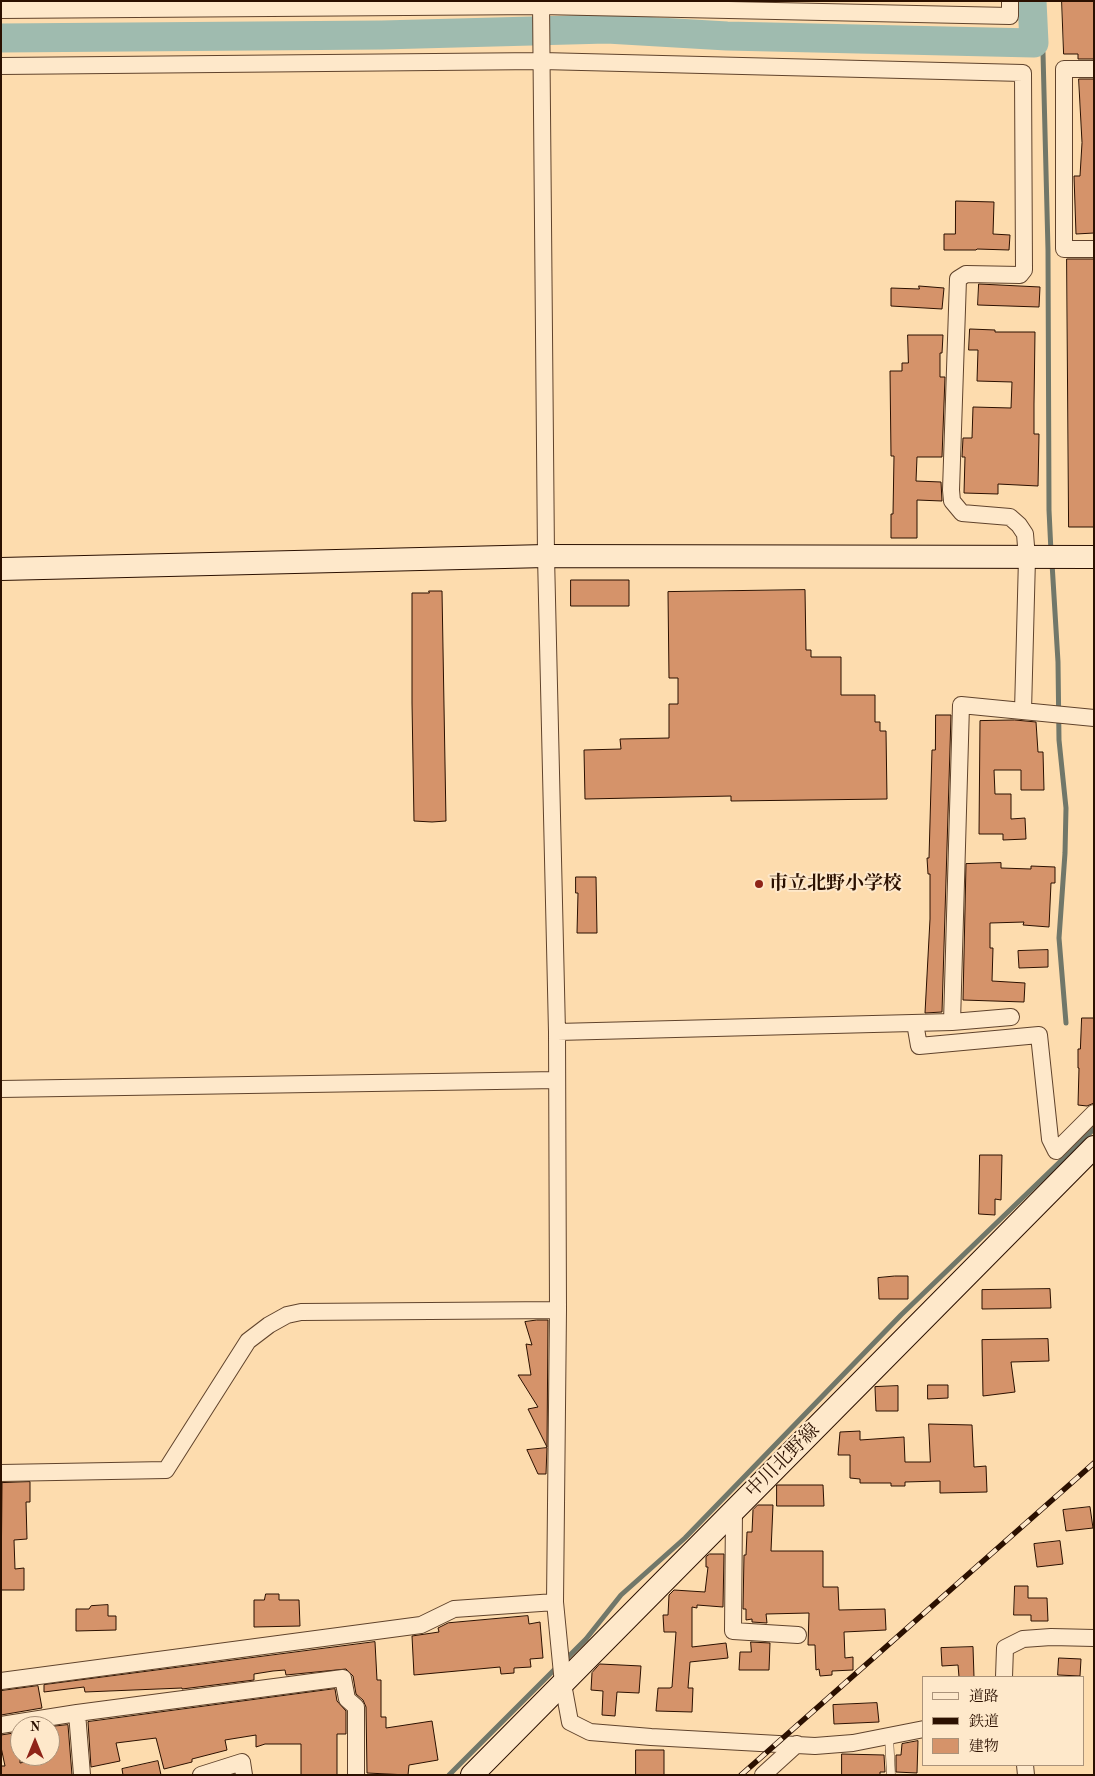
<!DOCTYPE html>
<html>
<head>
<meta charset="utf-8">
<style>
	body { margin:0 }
	#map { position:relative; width:1095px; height:1776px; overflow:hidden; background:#fddcae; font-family:"Old Standard TT","Noto Serif JP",serif }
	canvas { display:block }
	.frame { position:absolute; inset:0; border:2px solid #2b1000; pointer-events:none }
	.legend { position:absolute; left:922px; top:1676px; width:162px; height:90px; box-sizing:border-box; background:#fee8ca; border:1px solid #aa9279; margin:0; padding:6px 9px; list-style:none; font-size:15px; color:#2b1000 }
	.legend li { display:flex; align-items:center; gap:10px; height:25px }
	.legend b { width:25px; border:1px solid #aa9279 }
	.north { position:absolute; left:10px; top:1716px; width:50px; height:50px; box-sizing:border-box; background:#fee8ca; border:1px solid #aa9279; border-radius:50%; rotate:0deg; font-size:14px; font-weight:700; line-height:20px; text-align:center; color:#2b1000 }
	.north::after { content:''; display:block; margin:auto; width:18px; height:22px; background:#8f2418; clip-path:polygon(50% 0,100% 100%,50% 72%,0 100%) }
</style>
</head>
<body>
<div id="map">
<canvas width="1095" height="1776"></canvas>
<div class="frame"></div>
<ul class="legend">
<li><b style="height:6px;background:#fee8ca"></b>道路</li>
<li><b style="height:6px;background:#2b1000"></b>鉄道</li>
<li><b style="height:14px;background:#d5936a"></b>建物</li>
</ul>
<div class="north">N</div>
</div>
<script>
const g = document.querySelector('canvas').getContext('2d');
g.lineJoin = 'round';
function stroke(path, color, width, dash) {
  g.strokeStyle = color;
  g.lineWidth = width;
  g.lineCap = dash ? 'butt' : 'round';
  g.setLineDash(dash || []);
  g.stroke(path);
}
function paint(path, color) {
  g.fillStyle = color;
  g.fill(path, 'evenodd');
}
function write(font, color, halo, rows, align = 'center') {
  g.font = font + ' "Old Standard TT","Noto Serif JP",serif';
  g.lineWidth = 4;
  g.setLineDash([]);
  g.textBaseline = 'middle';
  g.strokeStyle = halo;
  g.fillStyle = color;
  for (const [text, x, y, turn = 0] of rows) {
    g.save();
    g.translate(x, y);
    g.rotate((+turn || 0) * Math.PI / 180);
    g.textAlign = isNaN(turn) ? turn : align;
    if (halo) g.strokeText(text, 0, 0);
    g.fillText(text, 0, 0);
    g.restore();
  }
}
stroke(new Path2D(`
	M 1034,43 L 1043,53 L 1048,250 L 1049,510 L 1051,552
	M 1052,563 L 1058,662 L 1059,740 L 1066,808 L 1065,853 L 1059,938 L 1066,1023
	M 565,1660 L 586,1639 L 621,1595 L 685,1538 L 901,1315 L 1094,1129
	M 449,1775 L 557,1667`), '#717769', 5);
stroke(new Path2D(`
	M 1,38 L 382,35 L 607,29 L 727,36 L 1034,43 L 1032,1`), '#9fbbaf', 29);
const building = new Path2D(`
	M 1062,1 L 1094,1 L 1094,59 L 1078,59 L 1078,54 L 1064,54 Z
	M 1079,79 L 1094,79 L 1094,233 L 1076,234 L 1074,176 L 1080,176 L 1082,143 Z
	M 956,201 L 994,202 L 993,234 L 1010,235 L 1009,250 L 977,249 L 976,250 L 944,250 L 944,234 L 955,234 Z
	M 1067,259 L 1094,259 L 1094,527 L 1069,527 Z
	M 979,284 L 1040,287 L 1039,307 L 978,305 Z
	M 919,286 L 944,288 L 942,309 L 891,306 L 891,288 L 919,289 Z
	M 970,329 L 995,330 L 995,332 L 1035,332 L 1034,404 L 1034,434 L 1039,434 L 1038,486 L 998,484 L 998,494 L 964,493 L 965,457 L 962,457 L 963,438 L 972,438 L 973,407 L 1011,408 L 1012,382 L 977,381 L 978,350 L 969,350 Z
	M 908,335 L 943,335 L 942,353 L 940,353 L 940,377 L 945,377 L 942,457 L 917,457 L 916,481 L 941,482 L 942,501 L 917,500 L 917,538 L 891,538 L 891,514 L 893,514 L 894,456 L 891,456 L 890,371 L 902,371 L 902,363 L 908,363 Z
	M 571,580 L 629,580 L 629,606 L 571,606 Z
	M 805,590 L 806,650 L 811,650 L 811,657 L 841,657 L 841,695 L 875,695 L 875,722 L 880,722 L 880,731 L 886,731 L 887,799 L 731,801 L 731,796 L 585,799 L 584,750 L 621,749 L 620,739 L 669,738 L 669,704 L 678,704 L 678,678 L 669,678 L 668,592 Z
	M 429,591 L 442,591 L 446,821 L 432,822 L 414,821 L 412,703 L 412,593 L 429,593 Z
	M 936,715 L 951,715 L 942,1012 L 925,1013 L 930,919 L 930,874 L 928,874 L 927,858 L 929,858 L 932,750 L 935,750 Z
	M 1015,720 L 1036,722 L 1038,752 L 1043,752 L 1044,790 L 1021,790 L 1021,770 L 994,770 L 995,794 L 1011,794 L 1011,819 L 1025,818 L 1026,839 L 1003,840 L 1003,834 L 979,834 L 980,721 Z
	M 1001,863 L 1001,868 L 1031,869 L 1031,866 L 1055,867 L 1055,883 L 1051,883 L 1049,927 L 1023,925 L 1024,922 L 990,923 L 990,948 L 993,948 L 992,981 L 1025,983 L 1024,1002 L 963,1000 L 966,864 Z
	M 576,877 L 596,877 L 597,933 L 577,933 L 578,893 L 576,893 Z
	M 1048,950 L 1048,967 L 1019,968 L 1018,951 Z
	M 1082,1018 L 1094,1018 L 1094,1103 L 1087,1106 L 1078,1105 L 1079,1068 L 1078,1068 L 1078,1049 L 1080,1049 Z
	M 980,1155 L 1002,1155 L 1001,1200 L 995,1199 L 995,1215 L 979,1214 Z
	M 895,1276 L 908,1276 L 908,1299 L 879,1299 L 878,1278 Z
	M 1050,1289 L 1051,1308 L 982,1309 L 982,1290 Z
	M 537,1320 L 548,1320 L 547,1447 L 528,1409 L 538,1407 L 518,1375 L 531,1375 L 526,1344 L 532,1345 L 525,1322 Z
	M 1048,1339 L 1049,1361 L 1011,1362 L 1015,1392 L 983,1396 L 982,1340 Z
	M 928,1385 L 948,1385 L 948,1398 L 928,1399 Z
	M 898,1386 L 898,1411 L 876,1411 L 875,1387 Z
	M 929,1424 L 972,1425 L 974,1467 L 986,1466 L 987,1492 L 940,1493 L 940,1481 L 905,1482 L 905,1486 L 891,1486 L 891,1483 L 860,1483 L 860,1479 L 850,1478 L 850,1455 L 838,1455 L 840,1432 L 860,1431 L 860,1440 L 904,1437 L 905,1462 L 930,1462 Z
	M 547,1448 L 546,1474 L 538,1474 L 527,1450 Z
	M 30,1482 L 30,1502 L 26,1502 L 27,1539 L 14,1540 L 15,1569 L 24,1568 L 24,1590 L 1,1590 L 2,1483 Z
	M 777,1485 L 823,1485 L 824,1506 L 777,1506 Z
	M 758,1505 L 773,1505 L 771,1551 L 823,1551 L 823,1587 L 838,1587 L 839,1610 L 885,1609 L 886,1630 L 844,1632 L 845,1658 L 853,1657 L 853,1670 L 832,1671 L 832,1675 L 820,1676 L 819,1669 L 816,1670 L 815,1645 L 808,1645 L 809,1613 L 766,1614 L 767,1623 L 752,1622 L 752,1619 L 746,1620 L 746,1609 L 743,1609 L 744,1555 L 746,1555 L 747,1532 L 752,1532 L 753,1510 Z
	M 1090,1507 L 1093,1528 L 1066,1531 L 1063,1510 Z
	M 1060,1541 L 1063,1564 L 1037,1567 L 1034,1544 Z
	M 710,1554 L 724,1554 L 723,1607 L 697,1605 L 697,1608 L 692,1607 L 692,1647 L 726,1643 L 728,1658 L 690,1662 L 688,1688 L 693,1688 L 692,1712 L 656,1711 L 658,1688 L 670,1688 L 672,1687 L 676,1632 L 664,1632 L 663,1615 L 668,1615 L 669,1595 L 674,1590 L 705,1592 L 708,1567 L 706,1567 L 706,1557 Z
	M 1015,1586 L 1028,1586 L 1028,1598 L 1047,1598 L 1048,1621 L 1031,1621 L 1031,1615 L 1014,1615 Z
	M 266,1594 L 279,1594 L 279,1600 L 299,1600 L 300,1626 L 254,1627 L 254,1600 L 264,1600 Z
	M 108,1605 L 108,1616 L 116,1616 L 116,1630 L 76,1631 L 76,1609 L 89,1609 L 91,1606 Z
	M 528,1616 L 529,1624 L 540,1622 L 543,1658 L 530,1659 L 531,1667 L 514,1668 L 514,1673 L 501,1674 L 500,1667 L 414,1675 L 412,1636 L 439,1632 L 438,1628 L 448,1623 Z
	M 375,1642 L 377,1680 L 381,1680 L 381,1717 L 386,1717 L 386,1728 L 432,1721 L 438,1760 L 409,1765 L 408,1775 L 367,1773 L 366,1707 L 363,1700 L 356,1694 L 353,1676 L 346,1669 L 286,1675 L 285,1670 L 273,1671 L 254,1674 L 254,1680 L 182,1689 L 182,1688 L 85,1692 L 84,1687 L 44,1692 L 44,1685 Z
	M 751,1642 L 770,1643 L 769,1670 L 739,1670 L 740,1652 L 751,1652 Z
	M 973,1647 L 974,1677 L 959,1677 L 958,1665 L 942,1666 L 941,1648 Z
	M 1059,1658 L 1081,1659 L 1080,1676 L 1058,1675 Z
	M 600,1664 L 641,1666 L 639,1693 L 617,1692 L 615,1716 L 602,1715 L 603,1691 L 591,1690 L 592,1673 Z
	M 38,1686 L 42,1708 L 1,1715 L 1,1691 Z
	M 335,1689 L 337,1701 L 346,1711 L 346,1734 L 337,1734 L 337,1775 L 301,1775 L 301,1744 L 265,1744 L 256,1747 L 256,1735 L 225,1740 L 227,1750 L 192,1759 L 192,1762 L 164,1769 L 156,1738 L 116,1743 L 120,1761 L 91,1767 L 88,1722 Z
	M 877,1703 L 879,1722 L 834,1724 L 833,1705 Z
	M 68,1725 L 72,1775 L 1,1775 L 1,1766 L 5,1766 L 1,1747 L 1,1735 L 20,1732 L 20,1763 L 50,1757 L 50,1727 Z
	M 918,1741 L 917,1773 L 896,1772 L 896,1755 L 901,1755 L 902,1744 Z
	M 636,1750 L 664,1750 L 664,1775 L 636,1775 Z
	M 842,1754 L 884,1755 L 885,1772 L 880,1772 L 880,1775 L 842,1775 Z
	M 158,1761 L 161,1775 L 123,1775 L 122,1769 Z`);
paint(building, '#d5936a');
stroke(building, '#2b1000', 1);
const lane = new Path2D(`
	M 889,1736 L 891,1775`);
const street = new Path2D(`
	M 541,1 L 546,556 L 557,1032 L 558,1310 L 555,1602 L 563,1684 L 570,1722 L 590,1732 L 651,1737 L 815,1746 L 853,1743 L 924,1729
	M 1,10 L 541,6 L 1010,16 L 1010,1
	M 1,66 L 542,61 L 1023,73 L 1024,270 L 1020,275 L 966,274 L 958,279 L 951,490 L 952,501 L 962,513 L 1010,517 L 1019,525 L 1025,534 L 1027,558 L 1023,711
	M 1094,69 L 1064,69 L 1064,249 L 1094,249
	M 952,1022 L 961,705 L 1094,718
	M 915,1023 L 919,1046 L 1039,1035 L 1050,1139 L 1056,1151 L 1094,1113
	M 557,1032 L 952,1022 L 1011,1017
	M 1,1089 L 557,1080
	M 1,1473 L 166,1470 L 248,1341 L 269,1325 L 287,1315 L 301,1312 L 558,1310
	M 734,1510 L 733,1631 L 798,1635
	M 1004,1677 L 1005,1648 L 1023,1639 L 1051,1637 L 1094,1638
	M 1,1681 L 421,1625 L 454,1609 L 555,1602
	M 77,1713 L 82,1775
	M 1,1725 L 77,1713 L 343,1678 L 347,1699 L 356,1707 L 356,1775
	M 1025,1765 L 1026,1775
	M 201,1775 L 242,1762 L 244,1775
	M 763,1775 L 797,1744`);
const secondary = new Path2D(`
	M 1,569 L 546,556 L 1094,557
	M 472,1775 L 1094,1147`);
stroke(lane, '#60432c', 9);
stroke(street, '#60432c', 18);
stroke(secondary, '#2b1000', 24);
stroke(lane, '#fee8ca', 8);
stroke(street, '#fee8ca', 16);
stroke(secondary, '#fee8ca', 22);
const rail = new Path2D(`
	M 741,1775 L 1094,1463`);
stroke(rail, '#2b1000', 5.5);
stroke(rail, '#fee8ca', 4, [11]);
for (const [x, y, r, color] of [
	[759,884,5,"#8f2418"]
]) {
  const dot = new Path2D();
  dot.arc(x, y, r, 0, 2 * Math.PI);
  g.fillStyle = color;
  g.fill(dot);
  stroke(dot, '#fee8ca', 2);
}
write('bold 19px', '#2b1000', '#fee8ca', [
	["市立北野小学校",769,884]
], 'left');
write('19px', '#2b1000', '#fee8ca', [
	["中川北野線",783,1461,-45]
]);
</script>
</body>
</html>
